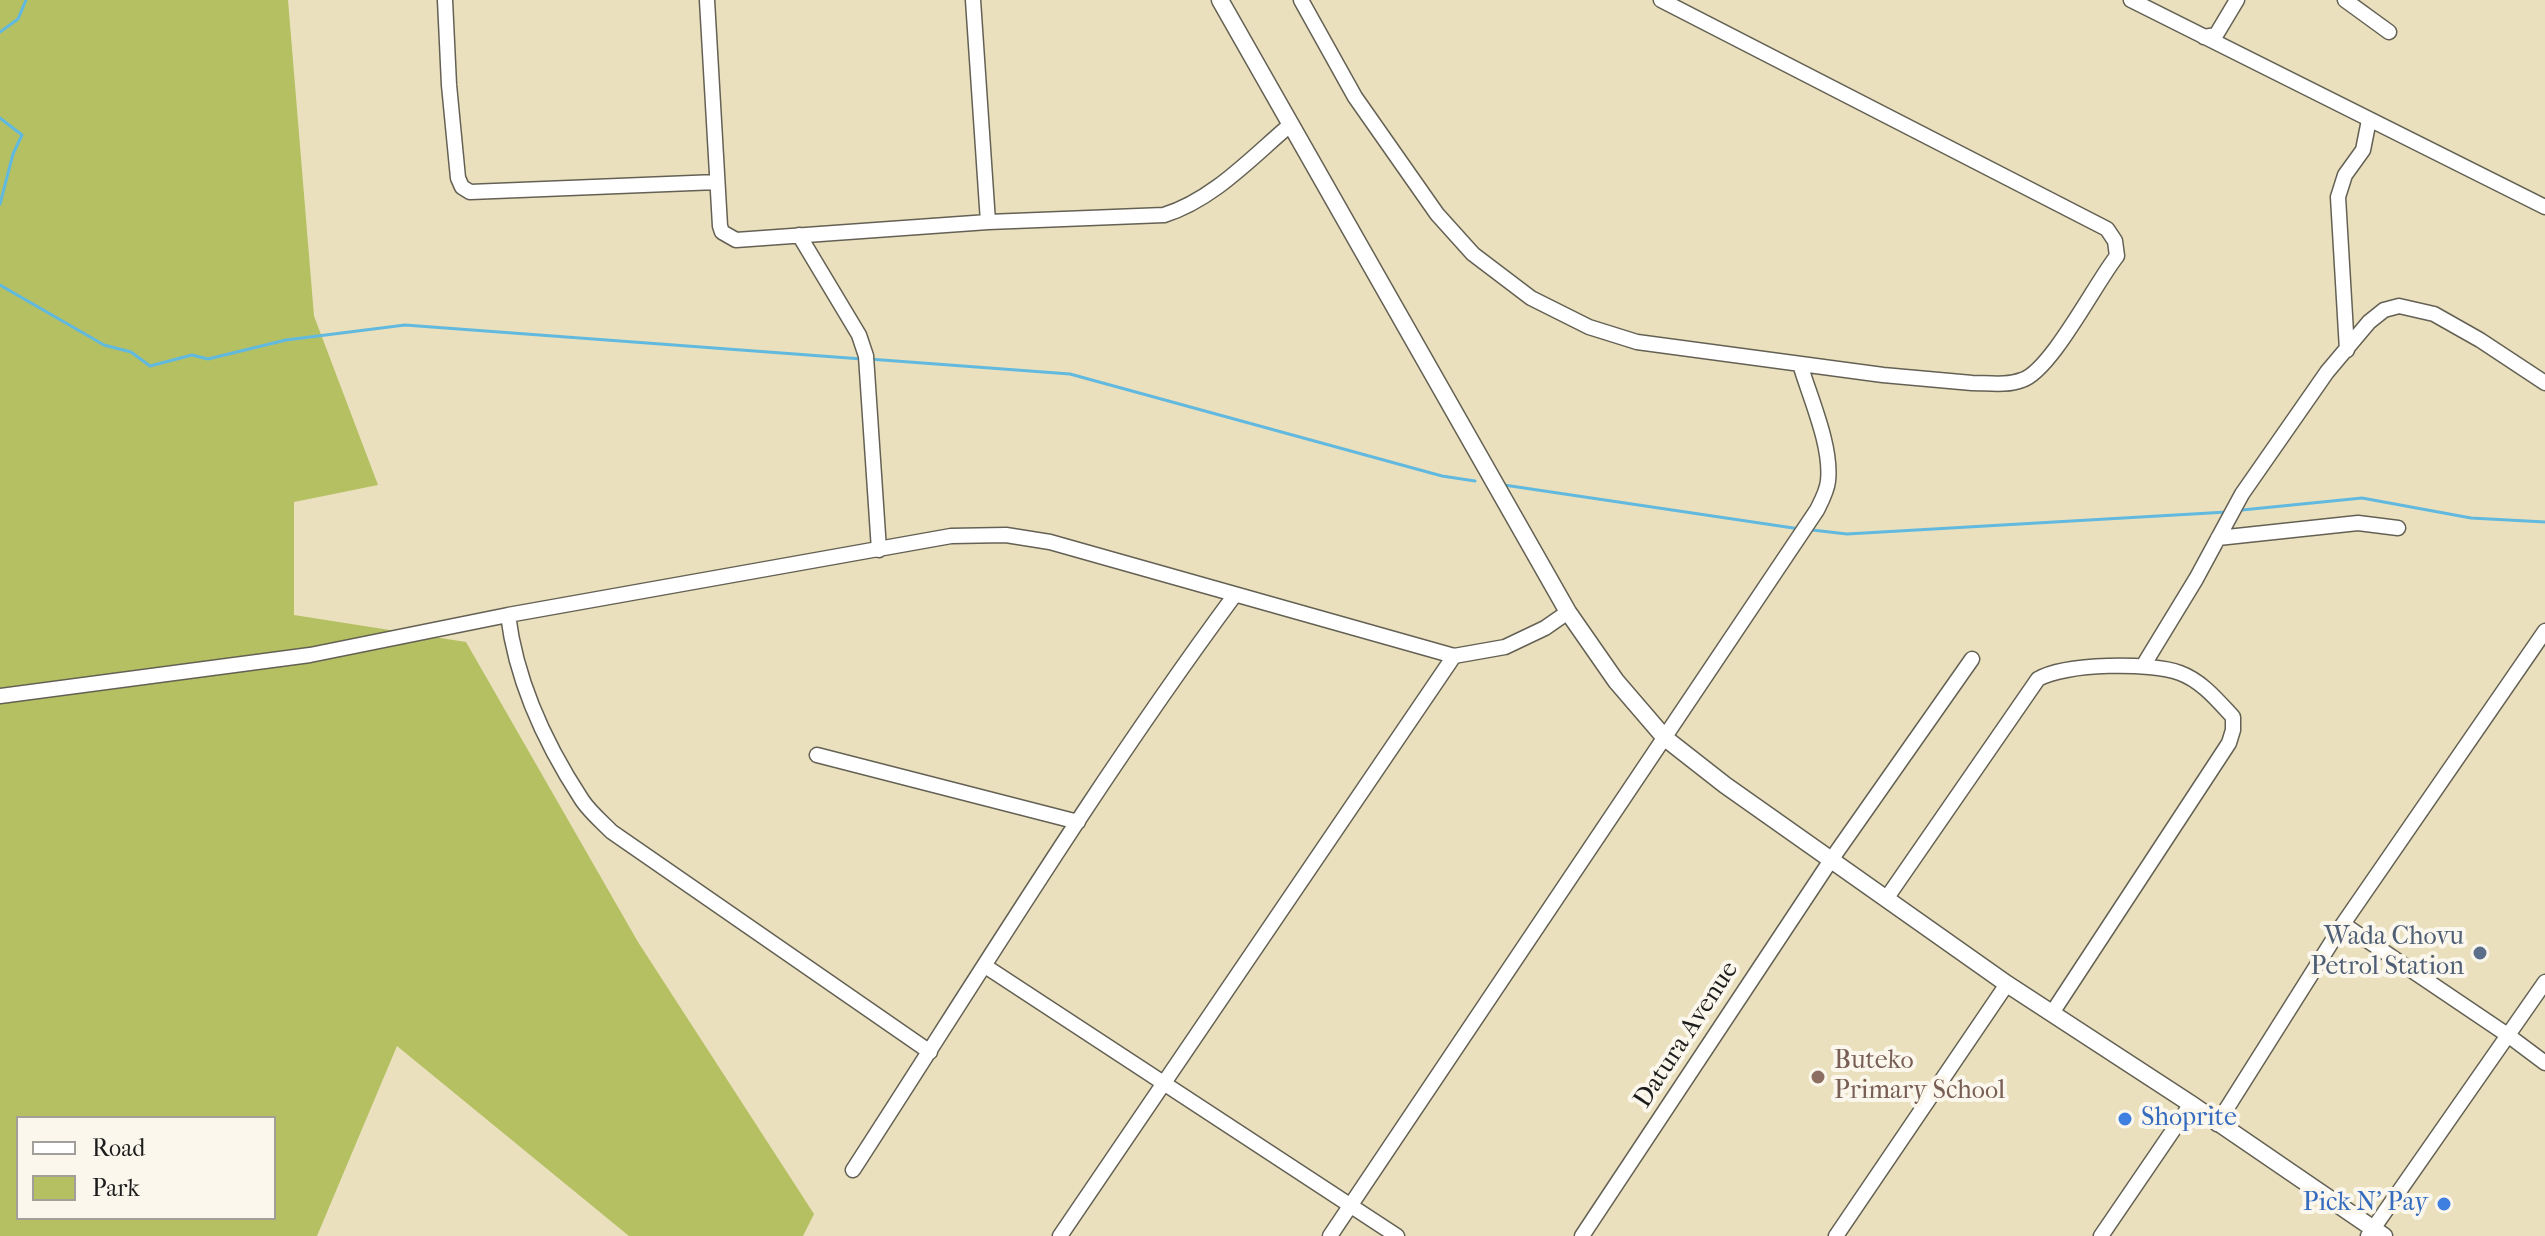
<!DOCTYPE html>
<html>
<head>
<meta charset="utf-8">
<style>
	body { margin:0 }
	#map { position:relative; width:2545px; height:1236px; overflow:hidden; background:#eae0bd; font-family:"IM FELL French Canon",serif }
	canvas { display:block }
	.legend { position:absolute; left:16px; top:1116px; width:260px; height:104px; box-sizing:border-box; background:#fbf7ec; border:2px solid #a29f99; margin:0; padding:10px 14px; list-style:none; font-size:24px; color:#1c1c1c }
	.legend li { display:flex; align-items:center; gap:16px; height:40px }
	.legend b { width:40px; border:2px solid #a29f99 }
</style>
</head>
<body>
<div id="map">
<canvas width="2545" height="1236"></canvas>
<ul class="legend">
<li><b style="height:10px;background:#fff"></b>Road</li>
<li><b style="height:22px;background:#b4c062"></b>Park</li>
</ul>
</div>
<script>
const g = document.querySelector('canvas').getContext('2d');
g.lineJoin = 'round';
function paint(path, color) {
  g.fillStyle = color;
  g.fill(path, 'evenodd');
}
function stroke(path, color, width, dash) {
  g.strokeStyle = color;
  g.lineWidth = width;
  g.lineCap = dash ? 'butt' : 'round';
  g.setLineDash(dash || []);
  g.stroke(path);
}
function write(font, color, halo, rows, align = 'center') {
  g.font = font + ' "IM FELL French Canon",serif';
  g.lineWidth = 8;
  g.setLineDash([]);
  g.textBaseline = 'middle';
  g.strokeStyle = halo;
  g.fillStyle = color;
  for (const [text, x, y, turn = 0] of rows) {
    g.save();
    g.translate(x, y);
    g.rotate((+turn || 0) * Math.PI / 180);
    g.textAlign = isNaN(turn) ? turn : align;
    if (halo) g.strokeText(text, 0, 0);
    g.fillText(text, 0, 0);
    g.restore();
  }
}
paint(new Path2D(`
	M 0,0 L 288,0 L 314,316 L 378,485 L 294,502 L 294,615 L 466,642 L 638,942 L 814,1214 L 803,1236 L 629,1236 L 397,1046 L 317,1236 L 0,1236 ZM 18,1118 L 274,1118 L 274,1218 L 18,1218 Z`), '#b4c062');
stroke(new Path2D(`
	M 0,32 L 18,19 L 26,0
	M 0,118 L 22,135 L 13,154 L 0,204
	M 0,285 L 104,345 L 131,352 L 150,366 L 192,355 L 208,359 L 286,340 L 405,325 L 862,359
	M 869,359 L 1070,374 L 1442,476 L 1475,481
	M 1504,485 L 1800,529
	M 2242,510 L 2362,498 L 2471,518 L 2545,522
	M 1812,530 L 1847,534 L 2227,512`), '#62b9df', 3);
const minor = new Path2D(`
	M 445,0 L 449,85 L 458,178 L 462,187 L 470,192 L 717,182
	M 707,0 L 720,226 L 722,232 L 736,240 L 988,222 L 1164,215 C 1213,200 1252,157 1290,125
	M 973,0 L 988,222
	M 1301,0 L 1355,97 L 1437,214 L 1473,254 L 1531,298 L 1589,327 L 1637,342 L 1883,375 L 1972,383 C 1988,383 2007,386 2022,380 C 2051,371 2096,282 2117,256 L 2115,241 L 2107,229 L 1661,0
	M 2131,0 L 2545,207
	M 2345,0 L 2389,32
	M 2204,37 L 2216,35 L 2237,0
	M 799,235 L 859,335 L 866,356 L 879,550
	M 2347,350 L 2338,197 L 2345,175 L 2363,150 L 2369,120
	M 2218,538 L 2358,523 L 2398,528
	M 508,615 C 516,680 546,745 582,800 C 590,812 602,822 612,832 L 930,1052
	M 2143,666 L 2196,579 L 2242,494 L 2327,372 L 2369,322 L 2384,310 L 2399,306 L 2434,314 L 2480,340 L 2545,383
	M 0,696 L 310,655 L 508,615 L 951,536 L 1006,535 L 1050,542 L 1454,656 L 1505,647 L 1545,628 L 1568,612
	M 817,755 L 1078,822
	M 1886,899 L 2038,679 C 2065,663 2151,662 2180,673 C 2202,681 2218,701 2233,717 L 2233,730 L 2229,743 L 2052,1013
	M 2343,924 L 2509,1036 L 2545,1063
	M 985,966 L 1397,1236
	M 2217,1124 L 2343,924 L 2545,631
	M 853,1170 C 978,977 1098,780 1234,596
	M 1060,1236 L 1454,656
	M 1330,1236 L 1817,510 C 1822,500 1827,491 1828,481 C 1832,446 1810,398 1800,364
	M 1582,1236 L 1831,860 L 1972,659
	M 1836,1236 L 2007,984
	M 2101,1236 L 2191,1104
	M 2368,1236 L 2545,982`);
const major = new Path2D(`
	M 1220,0 L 1568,612 L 1616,681 L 1665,738 L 1725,785 L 2007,984 L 2191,1104 L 2384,1236`);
stroke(minor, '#646154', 17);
stroke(major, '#646154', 19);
stroke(minor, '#fff', 14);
stroke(major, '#fff', 16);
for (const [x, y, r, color] of [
	[2480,953,8,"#5c6f8a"],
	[1818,1077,8,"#8d6e63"],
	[2125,1119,8,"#3f7fe0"],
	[2444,1204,8,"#3f7fe0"]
]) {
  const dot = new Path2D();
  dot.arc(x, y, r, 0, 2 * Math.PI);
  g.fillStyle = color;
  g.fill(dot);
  stroke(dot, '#fbf7ec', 3);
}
write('26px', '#4e5e75', '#fbf7ec', [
	["Wada Chovu",2464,938],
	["Petrol Station",2464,968]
], 'right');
write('26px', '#1c1c1c', '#fbf7ec', [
	["Datura Avenue",1687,1035,-57]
]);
write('26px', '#785e54', '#fbf7ec', [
	["Buteko",1834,1062],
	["Primary School",1834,1092]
], 'left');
write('26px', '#366cbe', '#fbf7ec', [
	["Shoprite",2141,1119],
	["Pick N' Pay",2428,1204,"right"]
], 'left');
</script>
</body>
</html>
